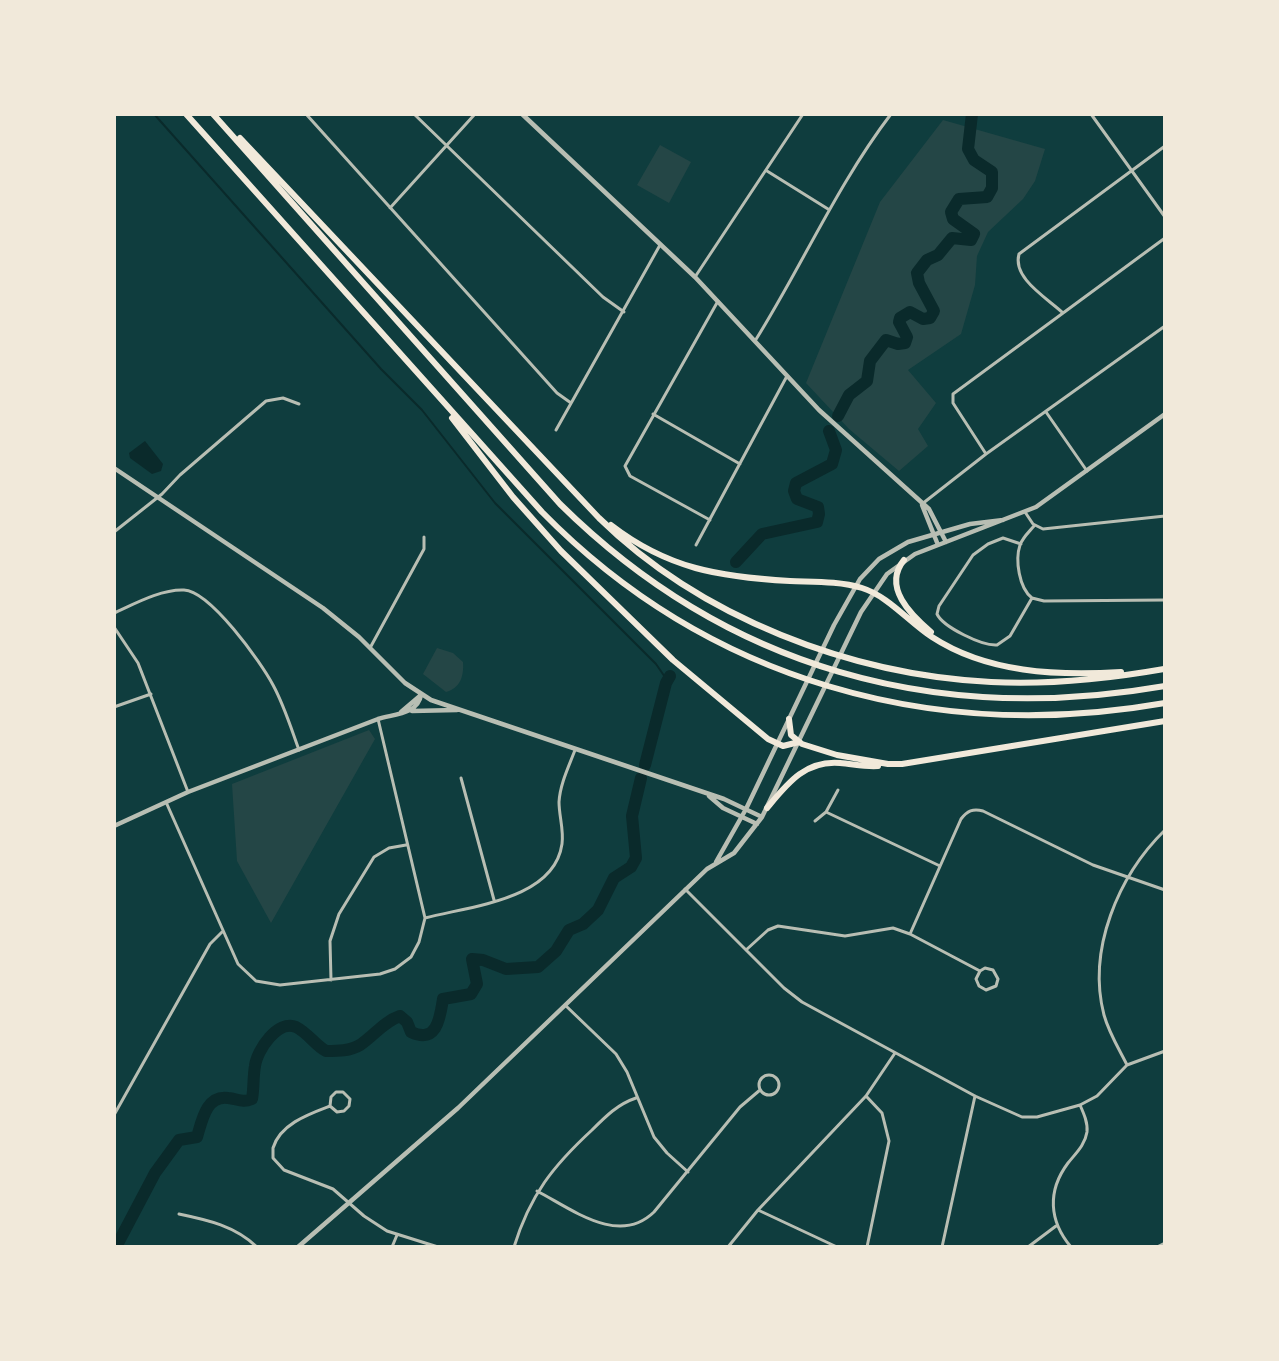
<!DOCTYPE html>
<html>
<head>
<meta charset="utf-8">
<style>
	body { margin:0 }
	#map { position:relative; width:1279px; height:1361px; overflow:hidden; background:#0f3d3e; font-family:Spectral,serif }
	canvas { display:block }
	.frame { position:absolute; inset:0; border:116px solid #f1e9da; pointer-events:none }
</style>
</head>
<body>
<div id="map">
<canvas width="1279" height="1361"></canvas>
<div class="frame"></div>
</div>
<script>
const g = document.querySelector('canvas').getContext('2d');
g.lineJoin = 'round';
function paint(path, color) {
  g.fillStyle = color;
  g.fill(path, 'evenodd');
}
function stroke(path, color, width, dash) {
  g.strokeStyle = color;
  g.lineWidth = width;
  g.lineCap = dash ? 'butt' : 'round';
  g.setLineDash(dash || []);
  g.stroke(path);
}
paint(new Path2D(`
	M 943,120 L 1045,149 L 1035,181 L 1023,199 L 988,232 L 977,256 L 975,285 L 961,334 L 908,370 L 936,403 L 918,429 L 928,446 L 899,471 L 849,429 L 806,383 L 880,202 Z
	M 660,145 L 691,162 L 669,203 L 637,185 Z
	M 437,648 L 453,653 L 463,662 C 464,677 460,688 446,692 L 423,674 Z
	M 369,730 L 375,739 L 271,923 L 237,861 L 232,784 Z`), '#244646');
paint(new Path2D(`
	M 145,441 L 163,464 L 161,471 L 152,474 L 130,458 L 129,453 Z`), '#0a2a2b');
stroke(new Path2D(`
	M 154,114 L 381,369 L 422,410 L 495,503 L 656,664 L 667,680`), '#0a2a2b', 2);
stroke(new Path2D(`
	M 838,416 L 849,395 L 867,381 L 870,361 L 886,340 L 898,344 L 905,343 L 907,337 L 899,322 L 900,318 L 910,312 L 923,319 L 930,318 L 934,311 L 919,283 L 917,273 L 927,260 L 938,255 L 952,238 L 971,240 L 974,234 L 953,219 L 951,212 L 959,199 L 987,197 L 992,188 L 992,172 L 974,160 L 968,149 L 972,114
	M 736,562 L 762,534 L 817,522 L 819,514 L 818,507 L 797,499 L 794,491 L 796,483 L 832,464 L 836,450 L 829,431
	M 645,765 L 666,683 L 670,676
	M 116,1247 L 155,1173 L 179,1140 L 197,1137 C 202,1121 206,1095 228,1098 C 238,1099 242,1103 252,1099 C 254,1088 253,1077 255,1066 C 257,1050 278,1019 296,1027 C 308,1033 315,1045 326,1051 C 338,1051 350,1051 360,1045 C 375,1035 383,1022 400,1016 L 407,1022 L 411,1032 C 437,1044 440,1018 443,999 L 471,994 L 477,984 L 472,959 L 483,960 L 506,969 L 538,967 L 556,951 L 569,930 L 583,924 L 598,910 L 614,878 L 631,867 L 636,858 L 632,816 L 641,778`), '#0a2a2b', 12);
stroke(new Path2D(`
	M 306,114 L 557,393 L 571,403
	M 414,114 L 603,297 L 624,312
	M 1091,114 L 1165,217
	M 767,171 L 828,209
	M 390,208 L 475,114
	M 695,277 L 803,114
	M 1063,313 C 1047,298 1012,278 1019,254 L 1165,146
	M 755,341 C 802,266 837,185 891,114
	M 1046,412 L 1087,471
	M 653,414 L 740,464
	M 556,430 L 660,245
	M 986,454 L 953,403 L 953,394 L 1165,238
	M 922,504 L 986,454 L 1165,326
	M 1025,512 L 1033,524 L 1043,529 L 1165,516
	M 710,520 L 630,476 L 625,466 L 718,301
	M 1034,526 C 1029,532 1023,537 1020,545 C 1015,560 1019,588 1032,598 L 1044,601 L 1165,600
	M 114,532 L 162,494 L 180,475 L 266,401 L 283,398 L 299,404
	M 1021,544 L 1003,538 L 988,544 L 973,555 L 939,606 L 937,614 C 943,627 982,646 997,645 L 1010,636 L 1032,598
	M 696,545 L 787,376
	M 114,613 C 134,604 161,589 184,590 C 210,591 261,662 273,685 C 284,705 291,728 299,750
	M 114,627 L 138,663 L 188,792
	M 370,648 L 424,549 L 424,537
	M 114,707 L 151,694
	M 461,778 L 494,900
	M 166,802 L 238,964 L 256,981 L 280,985 L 380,974 L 395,969 L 411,957 L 419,942 L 425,918 L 378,719
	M 826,812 L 940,866
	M 815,821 L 826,812 L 838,790
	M 685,889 L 784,988 L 802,1002 L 975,1096 L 1022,1117 L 1037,1117 L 1080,1105 L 1097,1096 L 1127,1065 L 1165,1051
	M 425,918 C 470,906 554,900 562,844 C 564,830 559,816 559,802 C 560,784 569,766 575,750
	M 910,934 L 961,819 C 967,811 973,808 983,811 L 1093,865 L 1165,890
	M 746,950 L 768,930 L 778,926 L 845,936 L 893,928 L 910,934 L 980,971 L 985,968 L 993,970 L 998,979 L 996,986 L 986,990 L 979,986 L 976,979 L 980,971
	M 331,980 L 330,941 L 339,914 L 374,857 L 389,848 L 406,845
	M 565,1005 L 616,1054 L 627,1072 L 654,1137 L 667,1153 L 688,1172
	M 1127,1065 C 1119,1049 1109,1033 1104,1015 C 1087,950 1118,876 1165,830
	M759 1085a10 10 0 1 1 20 0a10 10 0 1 1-20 0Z
	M 866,1096 L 882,1113 L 889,1141 L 867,1247
	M 330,1106 L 337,1112 L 344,1111 L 349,1106 L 350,1099 L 343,1092 L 336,1092 L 331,1097 L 330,1106 C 309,1114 280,1124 273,1148 L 273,1158 L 284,1170 L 333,1189 L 364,1216 L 387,1231 L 438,1247
	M 114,1115 L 210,944 L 222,932
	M 537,1191 C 573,1210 619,1246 654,1212 L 740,1107 L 760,1090
	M 758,1210 L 837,1247
	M 179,1214 C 208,1220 235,1226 257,1247
	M 392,1247 L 397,1235
	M 514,1247 C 530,1195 553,1166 592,1130 C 606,1116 618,1104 636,1098
	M 728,1247 L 758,1210 L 866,1096 L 895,1053
	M 942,1247 L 975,1096
	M 1028,1247 L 1056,1226
	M 1071,1247 C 1049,1221 1047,1191 1068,1163 C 1076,1153 1085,1145 1087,1132 C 1088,1123 1084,1114 1080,1105
	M 1157,1247 L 1165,1243`), '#b8beb3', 3);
stroke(new Path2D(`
	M 522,114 L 695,277 L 819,410 L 929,509 L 946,542
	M 114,468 L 323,608 L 359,637 L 405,683 L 431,700 L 724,799 L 762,817
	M 922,505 L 938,545
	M 412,711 L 457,710
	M 401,712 L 421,695
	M 709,796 L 723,808 L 757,824
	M 114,826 L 188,792 L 378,719 C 394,714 418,714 421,695
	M 716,862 L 746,809 L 834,625 L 860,579 L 879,559 L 908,542 L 970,524 L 1003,520
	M 298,1247 L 458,1108 L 707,869 L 734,853 L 762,817 L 861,612 L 887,574 L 915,554 L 1036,507 L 1165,414`), '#b8beb3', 4.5);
stroke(new Path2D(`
	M 186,114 L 542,512 C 708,681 933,744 1165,703
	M 213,114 L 560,504 C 727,669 936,726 1165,686
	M 240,138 L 599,518 C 701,618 851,675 991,682 C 1050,685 1107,679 1164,669
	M 452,418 L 513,497 L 561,551 L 673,660 L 768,739 L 783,746 L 799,742
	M 611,525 C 668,569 720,577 790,581 C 813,582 839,581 862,588 C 888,596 909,622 932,637 C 987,673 1057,676 1121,672
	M 904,560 C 882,587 911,615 931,632
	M 789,719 L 791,735 L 802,744 L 837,755 L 888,764 L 902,764 L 1165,721
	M 767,808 C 787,784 805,760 840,763 C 853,764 865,767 878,766`), '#f1e9da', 6);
</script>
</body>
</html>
